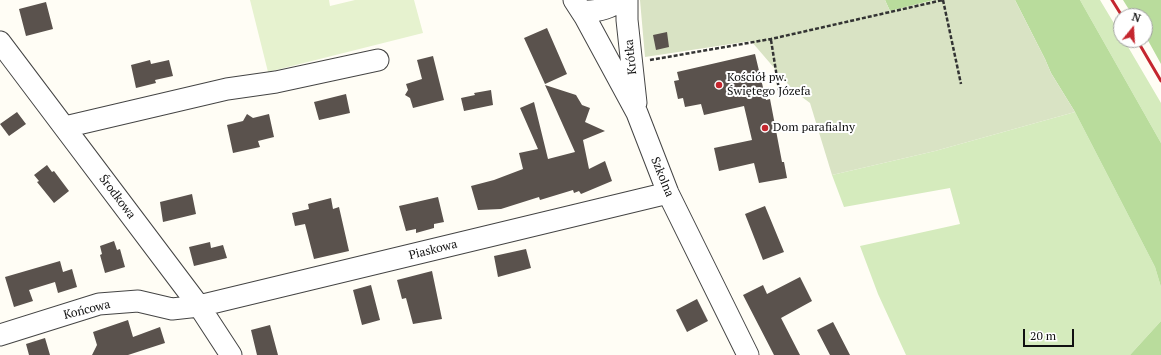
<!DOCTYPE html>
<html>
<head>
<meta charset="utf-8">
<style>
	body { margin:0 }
	#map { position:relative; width:1161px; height:355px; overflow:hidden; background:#fffdf5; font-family:"PT Serif",serif }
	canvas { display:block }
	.north { position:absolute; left:1113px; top:8px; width:40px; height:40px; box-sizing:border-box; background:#fff; border:1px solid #a0a0a0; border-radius:50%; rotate:18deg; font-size:11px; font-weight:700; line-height:16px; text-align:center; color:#111 }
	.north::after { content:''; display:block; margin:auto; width:14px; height:18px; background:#c4262e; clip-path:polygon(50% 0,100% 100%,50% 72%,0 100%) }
	.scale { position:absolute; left:1023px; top:329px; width:51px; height:18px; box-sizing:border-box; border:2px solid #111; border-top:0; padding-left:5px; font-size:12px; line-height:14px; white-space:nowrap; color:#111; -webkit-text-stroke:3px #fff; paint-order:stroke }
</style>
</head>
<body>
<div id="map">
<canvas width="1161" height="355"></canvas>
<div class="north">N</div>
<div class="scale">20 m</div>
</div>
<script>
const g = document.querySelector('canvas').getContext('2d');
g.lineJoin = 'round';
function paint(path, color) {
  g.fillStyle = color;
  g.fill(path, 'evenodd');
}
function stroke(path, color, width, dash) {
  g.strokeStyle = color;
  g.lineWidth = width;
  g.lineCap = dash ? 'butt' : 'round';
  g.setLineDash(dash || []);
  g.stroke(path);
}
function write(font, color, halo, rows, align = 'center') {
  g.font = font + ' "PT Serif",serif';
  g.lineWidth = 4;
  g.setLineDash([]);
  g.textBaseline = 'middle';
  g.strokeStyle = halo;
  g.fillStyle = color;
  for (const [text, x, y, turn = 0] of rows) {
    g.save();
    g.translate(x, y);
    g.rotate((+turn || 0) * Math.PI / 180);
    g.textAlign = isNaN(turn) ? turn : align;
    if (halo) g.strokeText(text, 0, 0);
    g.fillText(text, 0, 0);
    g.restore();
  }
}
paint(new Path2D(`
	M 1080,0 L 1100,0 L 1121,35 L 1121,40 L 1124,40 L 1161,103 L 1161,143 Z
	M 1075,112 L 1155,267 L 1161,287 L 1161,321 L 1130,355 L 906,355 L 878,294 L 860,246 L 960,224 L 950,188 L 844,207 L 832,175 L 935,151 Z`), '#d5ebbd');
paint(new Path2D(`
	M 885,0 L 934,0 L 890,11 Z
	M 1015,0 L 1080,0 L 1161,143 L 1161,287 L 1155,267 L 1075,112 L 1051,73 L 1045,59 Z
	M 1123,0 L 1161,0 L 1161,64 L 1145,35 L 1145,16 L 1133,16 Z
	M 1161,321 L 1161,355 L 1130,355 Z`), '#b9dc9c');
paint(new Path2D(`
	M 640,0 L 885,0 L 890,11 L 934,0 L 1015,0 L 1045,59 L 1051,73 L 1075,112 L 935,151 L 832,175 L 810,103 L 794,91 L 751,41 L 645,57 Z`), '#d9e3c4');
paint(new Path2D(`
	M 250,0 L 329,0 L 330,6 L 355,0 L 414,0 L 423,33 L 268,72 Z`), '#e6f2cf');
paint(new Path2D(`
	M 46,2 L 53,29 L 26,36 L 19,9 Z
	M 547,28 L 567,74 L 545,84 L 524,38 Z
	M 667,32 L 669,47 L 656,50 L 653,35 Z
	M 755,54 L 766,100 L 770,99 L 782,162 L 784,162 L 787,178 L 759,183 L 754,163 L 719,171 L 714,148 L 752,140 L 744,106 L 704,115 L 701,104 L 685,107 L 683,98 L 678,99 L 674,81 L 679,80 L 677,72 Z
	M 433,56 L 444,100 L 413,108 L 410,98 L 405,95 L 408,90 L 406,84 L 422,79 L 417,60 Z
	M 150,60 L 151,64 L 169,60 L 173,76 L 155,80 L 156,83 L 136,88 L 131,65 Z
	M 545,85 L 576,95 L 582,105 L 590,108 L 585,122 L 605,131 L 583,140 L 589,169 L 605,161 L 612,181 L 581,194 L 579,191 L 574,193 L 573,190 L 540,200 L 539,197 L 501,209 L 478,210 L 471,186 L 494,180 L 523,169 L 519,153 L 538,149 L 520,108 L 534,102 L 548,159 L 575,152 Z
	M 491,90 L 493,105 L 464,111 L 461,98 L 475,95 L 474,93 Z
	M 346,94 L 350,113 L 319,120 L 314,102 Z
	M 17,112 L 26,124 L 9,136 L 0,124 Z
	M 247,114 L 253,118 L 269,114 L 274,137 L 258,141 L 260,147 L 233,153 L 227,125 L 243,121 Z
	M 47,165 L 52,172 L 54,171 L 69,191 L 54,203 L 37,182 L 39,181 L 34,175 Z
	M 192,194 L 196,214 L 163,222 L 160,202 Z
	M 438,197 L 444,222 L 434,224 L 434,228 L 416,233 L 416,229 L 406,231 L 399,206 Z
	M 331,198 L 333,209 L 339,207 L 349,251 L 314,259 L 305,224 L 295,226 L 292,213 L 309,209 L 308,204 Z
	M 765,206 L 784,252 L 763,260 L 745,214 Z
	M 114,241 L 117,250 L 120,249 L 125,267 L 105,273 L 100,255 L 102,254 L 100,246 Z
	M 210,242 L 211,248 L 223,245 L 227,258 L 194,266 L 189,247 Z
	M 526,249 L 531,268 L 498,277 L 494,256 Z
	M 60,261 L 63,272 L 72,269 L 77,287 L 58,293 L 55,282 L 29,290 L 33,301 L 14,307 L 5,277 Z
	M 432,271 L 442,319 L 413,324 L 406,298 L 402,299 L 397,280 Z
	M 800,277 L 812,301 L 781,318 L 800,355 L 774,355 L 743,295 L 763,285 L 767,294 Z
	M 371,285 L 380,320 L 362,325 L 353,290 Z
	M 697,299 L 708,321 L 687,332 L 676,310 Z
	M 128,320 L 133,337 L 160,327 L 165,343 L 128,355 L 92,355 L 97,345 L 93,332 Z
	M 833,322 L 850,355 L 830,355 L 817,330 Z
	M 270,325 L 278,355 L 257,355 L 251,330 Z
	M 45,338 L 50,355 L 29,355 L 26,344 Z`), '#5a524d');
const minor = new Path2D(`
	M 574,0 L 585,17 L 637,113 L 668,193 L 748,355
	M 627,0 L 627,20 L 636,103
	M 581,11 C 596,12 609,9 621,0
	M 0,42 L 199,306 L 231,355
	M 65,127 L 227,89 L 276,82 L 378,60
	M 0,335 L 99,304 L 138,301 L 172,309 L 199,306 L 668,193`);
stroke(minor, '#444', 23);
stroke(new Path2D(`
	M 943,0 L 961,84
	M 771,40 L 779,90
	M 650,60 L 771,39 L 943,0`), '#333', 2.5, [4, 2]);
stroke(minor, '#fff', 21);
stroke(new Path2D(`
	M 1112,0 L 1122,16
	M 1137,40 L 1161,81`), '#c4262e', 3);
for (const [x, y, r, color] of [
	[719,85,4,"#c4262e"],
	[765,128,4,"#c4262e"]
]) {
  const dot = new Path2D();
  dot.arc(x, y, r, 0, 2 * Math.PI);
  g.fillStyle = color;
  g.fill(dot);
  stroke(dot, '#fff', 1.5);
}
write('12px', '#111', '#fff', [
	["Krótka",631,57,-96],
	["Szkolna",662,177,68],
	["Środkowa",117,197,53],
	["Piaskowa",433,250,-14],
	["Końcowa",87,310,-14]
]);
write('12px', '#111', '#fff', [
	["Kościół pw.",727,78],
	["Świętego Józefa",727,92],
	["Dom parafialny",773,128]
], 'left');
</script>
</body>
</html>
